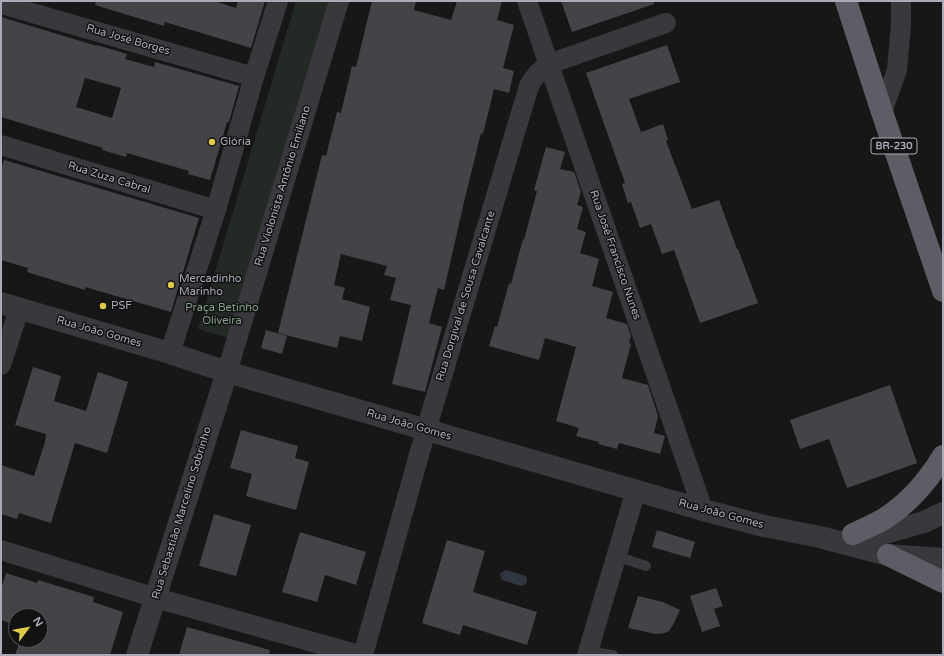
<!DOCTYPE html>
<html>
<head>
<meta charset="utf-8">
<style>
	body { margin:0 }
	#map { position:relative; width:944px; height:656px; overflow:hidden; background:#171718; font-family:"Varela Round",sans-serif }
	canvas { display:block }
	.frame { position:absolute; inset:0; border:2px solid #aaabb7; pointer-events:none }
	.north { position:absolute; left:8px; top:608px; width:40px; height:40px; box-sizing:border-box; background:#121213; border:1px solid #4f4f55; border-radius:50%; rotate:58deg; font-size:11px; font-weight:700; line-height:16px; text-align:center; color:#aaabb7 }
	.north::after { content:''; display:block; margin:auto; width:14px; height:18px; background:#e1cb46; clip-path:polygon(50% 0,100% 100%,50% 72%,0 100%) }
</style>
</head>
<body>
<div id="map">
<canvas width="944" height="656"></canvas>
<div class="frame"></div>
<div class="north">N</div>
</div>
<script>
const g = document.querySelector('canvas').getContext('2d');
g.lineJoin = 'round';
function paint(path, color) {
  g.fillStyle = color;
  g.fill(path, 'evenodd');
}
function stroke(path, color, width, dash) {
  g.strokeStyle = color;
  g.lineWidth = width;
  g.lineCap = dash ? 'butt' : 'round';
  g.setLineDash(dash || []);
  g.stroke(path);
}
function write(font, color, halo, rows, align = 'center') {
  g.font = font + ' "Varela Round",sans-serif';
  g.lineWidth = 3;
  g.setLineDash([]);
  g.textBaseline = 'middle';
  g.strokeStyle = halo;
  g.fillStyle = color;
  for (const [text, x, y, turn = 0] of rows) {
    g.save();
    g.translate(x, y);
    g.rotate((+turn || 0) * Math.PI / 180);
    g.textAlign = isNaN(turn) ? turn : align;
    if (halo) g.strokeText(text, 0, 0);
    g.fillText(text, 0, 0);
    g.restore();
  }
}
paint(new Path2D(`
	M 296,1 L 334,1 L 235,340 L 198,329 Z`), '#232a25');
paint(new Path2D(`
	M 506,570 L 526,576 L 527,581 L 526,584 L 521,586 L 502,580 L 500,575 L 501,573 Z`), '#313740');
paint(new Path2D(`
	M 96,1 L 215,1 L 236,8 L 238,1 L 265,1 L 251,48 L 165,22 L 164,26 L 95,5 Z
	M 372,1 L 416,1 L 414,10 L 451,20 L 457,1 L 502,1 L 497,20 L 514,25 L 503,68 L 514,71 L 509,93 L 494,89 L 483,134 L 481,133 L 464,202 L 444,290 L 438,288 L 429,323 L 442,327 L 425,392 L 392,384 L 411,305 L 390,300 L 396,278 L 384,275 L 387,266 L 341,254 L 334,285 L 345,288 L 342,299 L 370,307 L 362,341 L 340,336 L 337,348 L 278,333 L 322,155 L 326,156 L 337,112 L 341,113 L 352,66 L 356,67 Z
	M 561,1 L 654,1 L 654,4 L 572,32 Z
	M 1,17 L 97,46 L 97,45 L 127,54 L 125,59 L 154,67 L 155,62 L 239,86 L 229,122 L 227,122 L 210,180 L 188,174 L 189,171 L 127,153 L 126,157 L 102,150 L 103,148 L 1,117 ZM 85,78 L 121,88 L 112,118 L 76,107 Z
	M 667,45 L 680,82 L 629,99 L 641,132 L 663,124 L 668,140 L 666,141 L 692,209 L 719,200 L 737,249 L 738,249 L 758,303 L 700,323 L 674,250 L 662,254 L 651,224 L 640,228 L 631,202 L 628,203 L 622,184 L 625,183 L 586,73 Z
	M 546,147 L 565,152 L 560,169 L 574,172 L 576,177 L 581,192 L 577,205 L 583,207 L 577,229 L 586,232 L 580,253 L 599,259 L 592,286 L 613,292 L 606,318 L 627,324 L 631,336 L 629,343 L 631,344 L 622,378 L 648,385 L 658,416 L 654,433 L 665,436 L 660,454 L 619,443 L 617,449 L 598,444 L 599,442 L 576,436 L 579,428 L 556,421 L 576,347 L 545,338 L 539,360 L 489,346 L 495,326 L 497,327 L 509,283 L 511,284 L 523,239 L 524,240 L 537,191 L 534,190 Z
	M 4,160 L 199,218 L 171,312 L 85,287 L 85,290 L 27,272 L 28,268 L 1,260 L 1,169 Z
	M 266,330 L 287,336 L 282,354 L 261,348 Z
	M 33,367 L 61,376 L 54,401 L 86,411 L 98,372 L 128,382 L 107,453 L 75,443 L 51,523 L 19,513 L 17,519 L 1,514 L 1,465 L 34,476 L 45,442 L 46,434 L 15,425 Z
	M 890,385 L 917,463 L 847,488 L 829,439 L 800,449 L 790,420 Z
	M 241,430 L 298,446 L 295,458 L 309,462 L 296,510 L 246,496 L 252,474 L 230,468 Z
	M 214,514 L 251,525 L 236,576 L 199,566 Z
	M 657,530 L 695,542 L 690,558 L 652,547 Z
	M 300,532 L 366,552 L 356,585 L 325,575 L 317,602 L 282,592 Z
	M 447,540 L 485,551 L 473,592 L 537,612 L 527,645 L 463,625 L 460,635 L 422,623 Z
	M 6,573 L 37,583 L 38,580 L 94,597 L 93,602 L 123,612 L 110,655 L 15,655 L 20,640 L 40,640 L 40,616 L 16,616 L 16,625 L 1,620 L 1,589 Z
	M 716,588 L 723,606 L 714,609 L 720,626 L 702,632 L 690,596 Z
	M 638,596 L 663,602 L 680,610 L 673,625 L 669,631 L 665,633 L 656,634 L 628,628 Z
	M 187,627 L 270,650 L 269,655 L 179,655 Z`), '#444448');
stroke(new Path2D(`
	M 616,556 L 646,566
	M 588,651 L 613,655`), '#38383d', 10);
stroke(new Path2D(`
	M 527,1 L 703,510
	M 1,4 L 254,77
	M 882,112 L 897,70 L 901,25 L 901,1
	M 1,145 L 216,210
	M 170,353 L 216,210 L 254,77 L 278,1
	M 1,365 L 19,309
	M 227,372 L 339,1
	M 1,550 L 156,598 L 359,655
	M 363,655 L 426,430 L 529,86 C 534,76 540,70 549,64 L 666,23
	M 587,655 L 636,490`), '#38383d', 20);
stroke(new Path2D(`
	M 1,303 L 170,353 L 227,372 L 703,510 L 764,526 L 820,537 L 888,555 L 943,559
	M 854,534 L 889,532 L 924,522 L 943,513
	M 137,655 L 227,372`), '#38383d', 22);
stroke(new Path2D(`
	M 846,1 L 882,112 L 943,291
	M 853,534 C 863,529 874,525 884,519 C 909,503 928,481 943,456
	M 888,555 L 943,582`), '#5c5d65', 22);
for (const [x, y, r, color] of [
	[212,142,4,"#e1cb46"],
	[171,285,4,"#e1cb46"],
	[103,306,4,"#e1cb46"]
]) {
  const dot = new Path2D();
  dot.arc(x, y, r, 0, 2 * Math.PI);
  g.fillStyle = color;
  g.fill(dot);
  stroke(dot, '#121213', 1.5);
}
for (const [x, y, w] of [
	[894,146,46]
]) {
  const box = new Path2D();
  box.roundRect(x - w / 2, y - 8, w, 16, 3);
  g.fillStyle = '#121213';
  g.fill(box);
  stroke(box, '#aaabb7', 1);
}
write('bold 10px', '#aaabb7', null, [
	["BR-230",894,146]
]);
write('11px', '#aaabb7', '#121213', [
	["Rua José Borges",128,40,16],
	["Rua Zuza Cabral",109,178,17],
	["Rua Violonista Antônio Emiliano",283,186,-73],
	["Rua José Francisco Nunes",615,255,71],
	["Rua Dorgival de Sousa Cavalcante",466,296,-73],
	["Rua João Gomes",99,332,16],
	["Rua João Gomes",409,425,16],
	["Rua Sebastião Marcelino Sobrinho",182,513,-73],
	["Rua João Gomes",721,514,15]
]);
write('11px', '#aaabb7', '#121213', [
	["Glória",220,142],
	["Mercadinho",179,279],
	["Marinho",179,292],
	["PSF",111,306]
], 'left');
write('11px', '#83a08a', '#121213', [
	["Praça Betinho",222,308],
	["Oliveira",222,321]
]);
</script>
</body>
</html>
